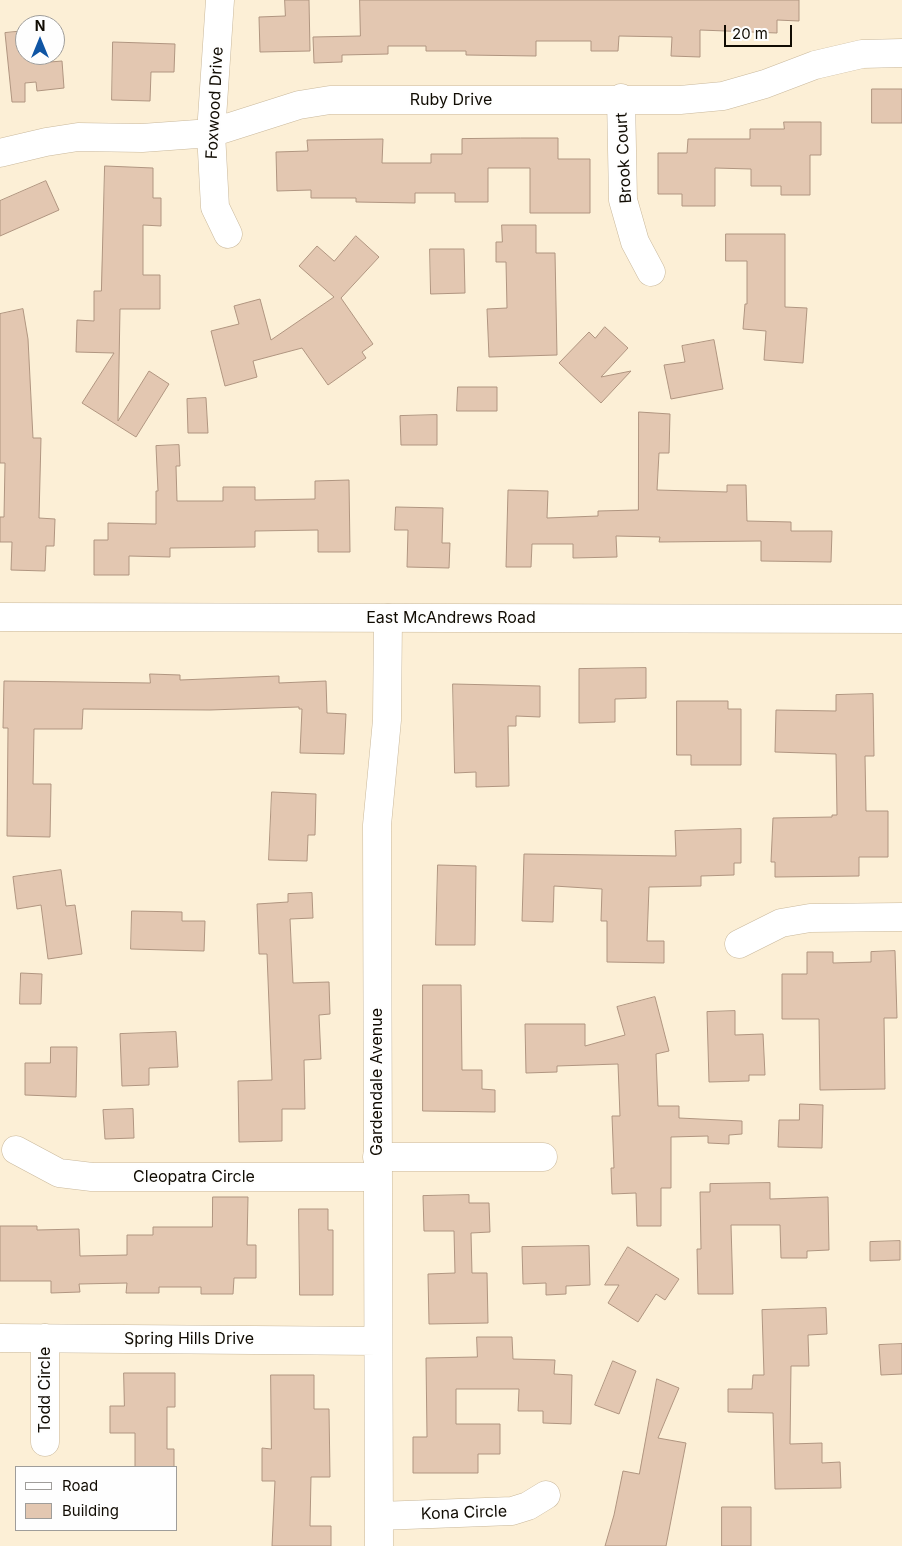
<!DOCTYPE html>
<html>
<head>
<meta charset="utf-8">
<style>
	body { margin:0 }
	#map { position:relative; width:902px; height:1546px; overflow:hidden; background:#fcefd6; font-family:Inter,sans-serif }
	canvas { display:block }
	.legend { position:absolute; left:15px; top:1466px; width:162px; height:65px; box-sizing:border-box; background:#fefefe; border:1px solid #9f9d9a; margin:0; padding:6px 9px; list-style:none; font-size:15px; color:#110c03 }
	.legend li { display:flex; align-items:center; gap:10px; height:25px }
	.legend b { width:25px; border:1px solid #9f9d9a }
	.north { position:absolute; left:15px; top:15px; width:50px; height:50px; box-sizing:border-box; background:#fefefe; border:1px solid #9f9d9a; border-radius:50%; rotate:0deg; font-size:14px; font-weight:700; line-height:20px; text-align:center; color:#110c03 }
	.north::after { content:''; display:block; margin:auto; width:18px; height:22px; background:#1055a4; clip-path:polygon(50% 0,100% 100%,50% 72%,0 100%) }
	.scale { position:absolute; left:724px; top:25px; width:68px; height:22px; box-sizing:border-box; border:2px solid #110c03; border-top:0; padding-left:6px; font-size:15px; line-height:18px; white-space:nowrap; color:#110c03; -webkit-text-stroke:4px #fefefe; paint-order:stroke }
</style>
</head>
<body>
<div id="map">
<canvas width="902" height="1546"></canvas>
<ul class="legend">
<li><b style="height:6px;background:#fff"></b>Road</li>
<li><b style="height:14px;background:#e3c7b1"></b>Building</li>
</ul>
<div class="north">N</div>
<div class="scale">20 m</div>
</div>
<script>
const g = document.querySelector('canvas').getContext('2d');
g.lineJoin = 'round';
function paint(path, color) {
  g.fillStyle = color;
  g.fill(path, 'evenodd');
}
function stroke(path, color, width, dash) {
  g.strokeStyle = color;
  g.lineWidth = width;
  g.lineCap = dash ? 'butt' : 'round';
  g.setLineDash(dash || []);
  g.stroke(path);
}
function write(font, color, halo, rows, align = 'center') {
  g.font = font + ' Inter,sans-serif';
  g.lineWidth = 4.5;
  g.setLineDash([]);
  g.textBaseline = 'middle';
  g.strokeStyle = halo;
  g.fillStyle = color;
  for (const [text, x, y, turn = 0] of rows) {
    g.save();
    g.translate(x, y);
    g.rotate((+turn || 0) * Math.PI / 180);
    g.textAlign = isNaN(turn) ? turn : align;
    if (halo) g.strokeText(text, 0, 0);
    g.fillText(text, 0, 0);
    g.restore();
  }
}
const building = new Path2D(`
	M 285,0 L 309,0 L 310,51 L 260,52 L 259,17 L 285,16 Z
	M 360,0 L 799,0 L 799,21 L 777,20 L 777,33 L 700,30 L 700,57 L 671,56 L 672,37 L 619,36 L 618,51 L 591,51 L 591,41 L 536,41 L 536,56 L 466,55 L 466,51 L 426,51 L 426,46 L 388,46 L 388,54 L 342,55 L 342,62 L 314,63 L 313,37 L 360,36 Z
	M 25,31 L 25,55 L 37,55 L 38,63 L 62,61 L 64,88 L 37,91 L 36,82 L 25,83 L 25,102 L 12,102 L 5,33 Z
	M 113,42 L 175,44 L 174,72 L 151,72 L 150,101 L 112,100 Z
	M 872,89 L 902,89 L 902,123 L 872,123 Z
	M 784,122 L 821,122 L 821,155 L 810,155 L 810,195 L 781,195 L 781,186 L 751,186 L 751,169 L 715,168 L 715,206 L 682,206 L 682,194 L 658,194 L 658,153 L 687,153 L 688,139 L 750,139 L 750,129 L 784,129 Z
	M 521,138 L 558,138 L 558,159 L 590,159 L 590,213 L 530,213 L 530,168 L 488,168 L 488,202 L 455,202 L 455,193 L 415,193 L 415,203 L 356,202 L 356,198 L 311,198 L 311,190 L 277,191 L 276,152 L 308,151 L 307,140 L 383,139 L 382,163 L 431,163 L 431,154 L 462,154 L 462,139 Z
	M 105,166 L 153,168 L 153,198 L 161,198 L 161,226 L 143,225 L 143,275 L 160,275 L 160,309 L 120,309 L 118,421 L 149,371 L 169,384 L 136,437 L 82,403 L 114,353 L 76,352 L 77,320 L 94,321 L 94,291 L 101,291 Z
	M 46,181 L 59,210 L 0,236 L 0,201 Z
	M 502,225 L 536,225 L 536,253 L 555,253 L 557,355 L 489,357 L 487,309 L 507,308 L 506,262 L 496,262 L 496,242 L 502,242 Z
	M 726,234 L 785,234 L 785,307 L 807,308 L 803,363 L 764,360 L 766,331 L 743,329 L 745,304 L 747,304 L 747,261 L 726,261 Z
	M 356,236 L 379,257 L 341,298 L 373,344 L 362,352 L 366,358 L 328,385 L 302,348 L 253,361 L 257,377 L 225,386 L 211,331 L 239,324 L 234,306 L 260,299 L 271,340 L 334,297 L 299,266 L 317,246 L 334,261 Z
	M 430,249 L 464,249 L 465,293 L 431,294 Z
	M 23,309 L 28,339 L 33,438 L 41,438 L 39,518 L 55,519 L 54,546 L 46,546 L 45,571 L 11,570 L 12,542 L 0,542 L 0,517 L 4,517 L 5,463 L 0,463 L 0,314 Z
	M 605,327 L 628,348 L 601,377 L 631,371 L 601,403 L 559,363 L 589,332 L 595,338 Z
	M 714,340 L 723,389 L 671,399 L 664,365 L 685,362 L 682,346 Z
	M 458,387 L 497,387 L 497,411 L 457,411 Z
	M 206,398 L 208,433 L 188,433 L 187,399 Z
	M 639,412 L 670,414 L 669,453 L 659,453 L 657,490 L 727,492 L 727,485 L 746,485 L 747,521 L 791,522 L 791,531 L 832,531 L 831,562 L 761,561 L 761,541 L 659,542 L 660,537 L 616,536 L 617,557 L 573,558 L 573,544 L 532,544 L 531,567 L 506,567 L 508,490 L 548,491 L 547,518 L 598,516 L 598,511 L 638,510 Z
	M 437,415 L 437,445 L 401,445 L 400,416 Z
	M 179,445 L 180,466 L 176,466 L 177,501 L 223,501 L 223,487 L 255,487 L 255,500 L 315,499 L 315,481 L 349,480 L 350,552 L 318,552 L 318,530 L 255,531 L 255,547 L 170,548 L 170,557 L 129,556 L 129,575 L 94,575 L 94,540 L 108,540 L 108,523 L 156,524 L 156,491 L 158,491 L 156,446 Z
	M 396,507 L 443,508 L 442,543 L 450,543 L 449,568 L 407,567 L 408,530 L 395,530 Z
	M 646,668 L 646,698 L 615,699 L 615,722 L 579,723 L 579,669 Z
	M 150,674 L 180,675 L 180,680 L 279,676 L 279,683 L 326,681 L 327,713 L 346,714 L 344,754 L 300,753 L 302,709 L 299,709 L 299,707 L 210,710 L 83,709 L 82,729 L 34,729 L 33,784 L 51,784 L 50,837 L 7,836 L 8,728 L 3,728 L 4,681 L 150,683 Z
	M 453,684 L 540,686 L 540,717 L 516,716 L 516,726 L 508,726 L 509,786 L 476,787 L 476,772 L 455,773 Z
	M 873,694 L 874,756 L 865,756 L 866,811 L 888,811 L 888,857 L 859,857 L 859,876 L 775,877 L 775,862 L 771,862 L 773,818 L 832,817 L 832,815 L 837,815 L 836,754 L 775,752 L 776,710 L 836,711 L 836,695 Z
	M 677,701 L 728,701 L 728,709 L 741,709 L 741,765 L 691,765 L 691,755 L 677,755 Z
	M 272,792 L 316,794 L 315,835 L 308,835 L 307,861 L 269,860 Z
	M 741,829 L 741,863 L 734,863 L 734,875 L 701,876 L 701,886 L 649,887 L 647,941 L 664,941 L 664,963 L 607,962 L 607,921 L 601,921 L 602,889 L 554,886 L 553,922 L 522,921 L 524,854 L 676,856 L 675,831 Z
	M 438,865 L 476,866 L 475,945 L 436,945 Z
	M 61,870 L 66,906 L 75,905 L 82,954 L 48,959 L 41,905 L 17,909 L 13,877 Z
	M 312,893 L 313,918 L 290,919 L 293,983 L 329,982 L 330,1014 L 319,1015 L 321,1059 L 304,1060 L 305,1109 L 282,1109 L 282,1141 L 239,1142 L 238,1081 L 272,1080 L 267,954 L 259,954 L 257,904 L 288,902 L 288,894 Z
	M 132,911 L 182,912 L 182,921 L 205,921 L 204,951 L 131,949 Z
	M 895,951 L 897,1018 L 884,1018 L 885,1089 L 820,1090 L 819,1019 L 782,1019 L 782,974 L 807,974 L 807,952 L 833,952 L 833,963 L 871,962 L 871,952 Z
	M 21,973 L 42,974 L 41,1004 L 20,1004 Z
	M 423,985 L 461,985 L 462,1070 L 482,1070 L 482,1089 L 495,1090 L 495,1112 L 423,1111 Z
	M 655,997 L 669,1051 L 656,1054 L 658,1106 L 679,1106 L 679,1118 L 742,1121 L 742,1134 L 729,1135 L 729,1144 L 708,1143 L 708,1136 L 671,1137 L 671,1188 L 661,1188 L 661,1226 L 637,1226 L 636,1193 L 612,1194 L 611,1168 L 614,1168 L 612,1116 L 620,1116 L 618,1064 L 557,1066 L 557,1072 L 526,1073 L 525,1024 L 585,1024 L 585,1046 L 625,1035 L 617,1007 Z
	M 735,1011 L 735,1035 L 763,1034 L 765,1075 L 749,1075 L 749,1081 L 709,1082 L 707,1012 Z
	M 176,1032 L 178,1067 L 149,1068 L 149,1085 L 122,1086 L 120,1034 Z
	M 51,1047 L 77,1047 L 76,1097 L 25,1095 L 25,1063 L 50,1063 Z
	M 800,1104 L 823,1105 L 822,1148 L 778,1147 L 779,1120 L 799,1120 Z
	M 133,1109 L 134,1138 L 105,1139 L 103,1110 Z
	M 770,1183 L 770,1199 L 828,1197 L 829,1250 L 807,1251 L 807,1258 L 781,1258 L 780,1225 L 731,1225 L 733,1294 L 698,1294 L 697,1249 L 701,1249 L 700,1192 L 710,1192 L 710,1184 Z
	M 469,1195 L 469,1203 L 489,1203 L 490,1232 L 471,1233 L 472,1273 L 487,1273 L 488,1323 L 429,1324 L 428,1274 L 455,1273 L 454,1231 L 424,1231 L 423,1196 Z
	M 213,1197 L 248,1197 L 247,1245 L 256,1245 L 256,1278 L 234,1278 L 233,1294 L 201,1294 L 201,1287 L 159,1287 L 159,1293 L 126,1293 L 127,1283 L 79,1284 L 80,1292 L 51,1293 L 51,1281 L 0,1281 L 0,1226 L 37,1226 L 37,1230 L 79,1229 L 80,1256 L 127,1255 L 127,1235 L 153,1235 L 153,1227 L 212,1227 Z
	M 299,1209 L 328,1209 L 328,1230 L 333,1230 L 333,1295 L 300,1295 Z
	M 900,1241 L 900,1260 L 870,1261 L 870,1242 Z
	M 589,1246 L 590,1285 L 566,1286 L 566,1294 L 546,1295 L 546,1283 L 523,1284 L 522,1247 Z
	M 628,1247 L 679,1279 L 665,1300 L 656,1294 L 638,1322 L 608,1303 L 619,1285 L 605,1285 Z
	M 826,1308 L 827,1334 L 808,1335 L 809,1366 L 791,1366 L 790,1444 L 822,1443 L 822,1463 L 840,1462 L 841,1488 L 775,1489 L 773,1413 L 728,1412 L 728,1389 L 752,1389 L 753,1375 L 764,1375 L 762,1310 Z
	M 477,1337 L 512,1337 L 513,1359 L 555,1360 L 554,1374 L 572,1375 L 571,1424 L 543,1423 L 543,1411 L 518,1411 L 519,1389 L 456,1389 L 456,1424 L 500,1424 L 500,1454 L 478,1454 L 478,1473 L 413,1473 L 413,1437 L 427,1437 L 426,1358 L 477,1357 Z
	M 902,1344 L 902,1374 L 881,1375 L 879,1345 Z
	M 613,1361 L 636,1371 L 619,1414 L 595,1405 Z
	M 124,1373 L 175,1373 L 175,1407 L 167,1407 L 167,1449 L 174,1449 L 174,1467 L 135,1467 L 135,1433 L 110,1433 L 110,1406 L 124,1406 Z
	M 271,1375 L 314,1375 L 314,1409 L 329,1409 L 330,1477 L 311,1477 L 310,1526 L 331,1526 L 331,1546 L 272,1546 L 275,1481 L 262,1481 L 262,1448 L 271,1449 Z
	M 657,1379 L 679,1388 L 658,1438 L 686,1443 L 666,1546 L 605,1546 L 614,1515 L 623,1471 L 639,1474 Z
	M 722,1507 L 751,1507 L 751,1546 L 722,1546 Z`);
paint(building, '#e3c7b1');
stroke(building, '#b09580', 1);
const minor = new Path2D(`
	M 220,0 L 211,133 L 215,207 L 228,234
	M 621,98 L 623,200 L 635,242 L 651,272
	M 0,153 L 46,142 L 78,137 L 142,138 L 211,133 L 299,105 L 330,100 L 680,100 L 723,96 L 765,84 L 815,65 L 862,54 L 902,53
	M 739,944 L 781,923 L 810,918 L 902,917
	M 16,1150 L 59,1173 L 92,1177 L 377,1177
	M 377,1157 L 543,1157
	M 0,1338 L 378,1341
	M 45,1338 L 45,1442
	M 379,1516 L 512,1511 L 528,1506 L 546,1495
	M 379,1546 L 377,825 L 387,720 L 388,618`);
const major = new Path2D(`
	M 0,617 L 902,619`);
stroke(minor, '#c9b89b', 29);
stroke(major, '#c9b89b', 29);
stroke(minor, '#fff', 28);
stroke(major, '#fff', 28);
write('16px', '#110c03', '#fefefe', [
	["Ruby Drive",451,100],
	["Foxwood Drive",215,103,-87],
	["Brook Court",624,158,-93],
	["East McAndrews Road",451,618],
	["Gardendale Avenue",377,1082,-90],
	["Cleopatra Circle",194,1177],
	["Spring Hills Drive",189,1339],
	["Todd Circle",45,1390,-90],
	["Kona Circle",464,1513,-2]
]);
</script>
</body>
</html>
